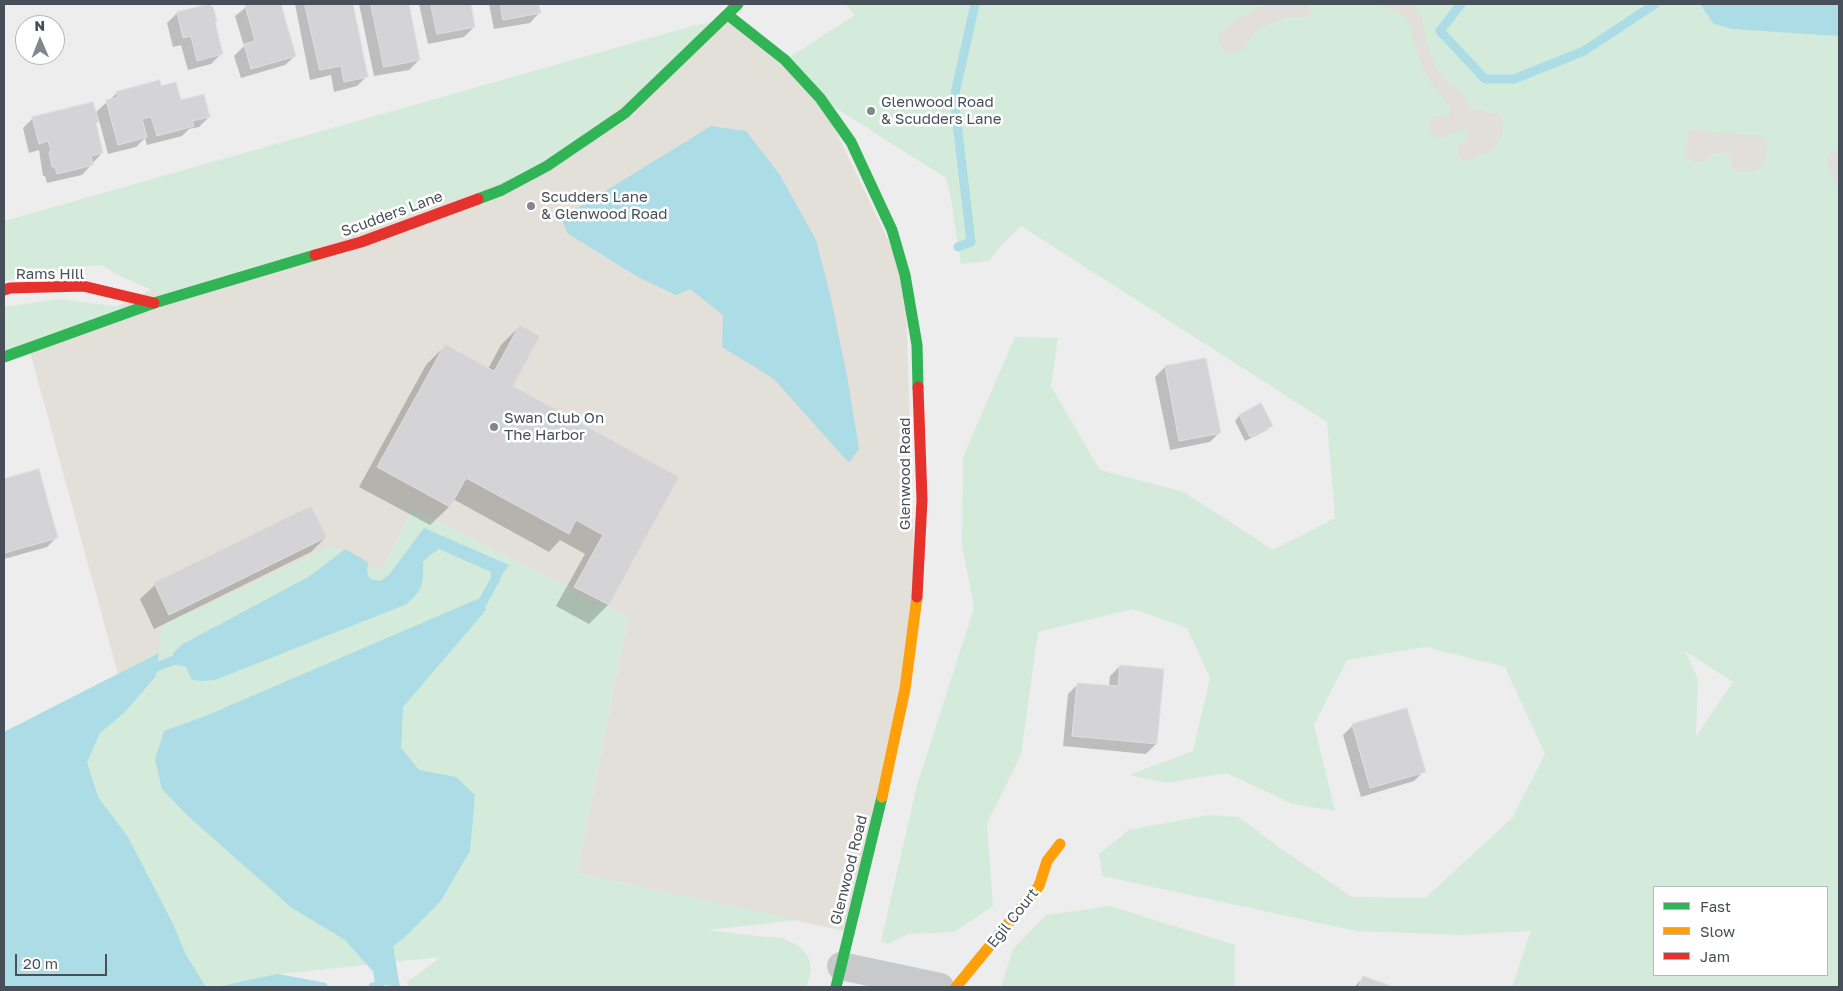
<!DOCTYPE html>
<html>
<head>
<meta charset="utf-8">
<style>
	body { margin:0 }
	#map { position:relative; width:1843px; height:991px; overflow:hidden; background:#eeeded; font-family:"Golos Text",sans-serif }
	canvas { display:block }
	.frame { position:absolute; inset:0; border:5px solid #475058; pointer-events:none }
	.legend { position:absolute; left:1653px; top:886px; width:175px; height:90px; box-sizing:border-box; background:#fff; border:1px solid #b5b9bc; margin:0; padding:6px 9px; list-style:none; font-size:15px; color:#475058 }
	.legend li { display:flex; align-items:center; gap:10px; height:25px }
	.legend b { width:25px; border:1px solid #b5b9bc }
	.north { position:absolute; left:15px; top:15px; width:50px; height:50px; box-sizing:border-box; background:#fff; border:1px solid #b5b9bc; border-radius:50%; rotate:359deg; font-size:14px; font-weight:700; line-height:20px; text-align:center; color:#475058 }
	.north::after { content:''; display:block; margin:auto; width:18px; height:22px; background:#81878c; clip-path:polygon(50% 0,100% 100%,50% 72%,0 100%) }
	.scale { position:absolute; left:15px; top:954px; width:92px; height:22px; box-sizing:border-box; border:2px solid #475058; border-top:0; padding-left:6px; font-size:15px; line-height:18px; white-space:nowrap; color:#475058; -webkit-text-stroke:4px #fff; paint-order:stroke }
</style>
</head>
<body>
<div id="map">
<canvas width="1843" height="991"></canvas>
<div class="frame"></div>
<ul class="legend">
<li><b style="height:6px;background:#30b455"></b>Fast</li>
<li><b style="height:6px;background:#ff9f0a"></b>Slow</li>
<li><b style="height:6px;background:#e5322d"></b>Jam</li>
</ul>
<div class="north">N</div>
<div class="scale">20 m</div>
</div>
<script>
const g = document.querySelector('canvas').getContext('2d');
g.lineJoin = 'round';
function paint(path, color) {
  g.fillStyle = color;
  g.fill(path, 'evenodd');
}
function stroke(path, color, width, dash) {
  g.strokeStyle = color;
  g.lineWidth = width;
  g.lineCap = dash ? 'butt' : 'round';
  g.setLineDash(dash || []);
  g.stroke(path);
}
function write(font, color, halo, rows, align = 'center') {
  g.font = font + ' "Golos Text",sans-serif';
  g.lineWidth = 5;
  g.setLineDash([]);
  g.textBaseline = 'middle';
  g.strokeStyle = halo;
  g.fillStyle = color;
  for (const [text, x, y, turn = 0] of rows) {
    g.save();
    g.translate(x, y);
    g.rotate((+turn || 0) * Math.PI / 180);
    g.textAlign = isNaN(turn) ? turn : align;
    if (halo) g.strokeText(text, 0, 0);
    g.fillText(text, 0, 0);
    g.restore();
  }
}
paint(new Path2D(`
	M 728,15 L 820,98 L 905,275 L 916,614 L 849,932 L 577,873 L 628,617 L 413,509 L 381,572 L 159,653 L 118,674 L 29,348 Z`), '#e3e0da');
paint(new Path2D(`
	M 845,4 L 1839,4 L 1839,987 L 1512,987 L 1531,931 L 1461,935 L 1356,931 L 1102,876 L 1099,854 L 1129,830 L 1208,815 L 1239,817 L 1277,846 L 1352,897 L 1425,898 L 1512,818 L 1545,754 L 1505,667 L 1425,647 L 1347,660 L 1314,725 L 1335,811 L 1293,804 L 1226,773 L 1166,783 L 1129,775 L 1193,751 L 1210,678 L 1187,628 L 1133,609 L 1038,632 L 1021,755 L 987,824 L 993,906 L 954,932 L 908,934 L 888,944 L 881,941 L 917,785 L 974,608 L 962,545 L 963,457 L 1015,337 L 1058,338 L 1051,386 L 1100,470 L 1184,492 L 1273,550 L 1335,518 L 1327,422 L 1021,226 L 1003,244 L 989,261 L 961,264 L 950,193 L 946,178 L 820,98 L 785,60 L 855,15 ZM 1685,651 L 1733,682 L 1696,736 L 1698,679 ZM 1654,887 L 1827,887 L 1827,975 L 1654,975 Z
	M 723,21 L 547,166 L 4,357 L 4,307 L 59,299 L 130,308 L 165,296 L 116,274 L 102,265 L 55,270 L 4,281 L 4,221 L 696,25 Z
	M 413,509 L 628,617 L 577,873 L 798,920 L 707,930 C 726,933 746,934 765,937 C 771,937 779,937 784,939 C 808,947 817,965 806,987 L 408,987 L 407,982 L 441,957 L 280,974 L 326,983 L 328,987 L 4,987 L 4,732 L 158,653 L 162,625 L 332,546 L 381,572 Z
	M 1110,906 L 1235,945 L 1235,987 L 1001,987 L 1013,949 L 1046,915 Z`), '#d4ebdb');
paint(new Path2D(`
	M 1266,4 L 1310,4 C 1314,23 1296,15 1286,17 C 1281,18 1279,21 1275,23 C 1272,24 1267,24 1264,26 C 1244,34 1253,56 1225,52 L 1219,44 L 1219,34 L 1235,20 Z
	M 1360,4 L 1416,4 L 1422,18 L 1427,43 L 1436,69 L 1446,80 L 1463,93 L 1469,107 L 1490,113 L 1498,113 C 1508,124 1502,142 1491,151 C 1489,153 1468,161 1465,161 L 1460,159 C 1454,147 1460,144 1469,137 L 1466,132 L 1458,130 C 1444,138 1439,143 1429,130 L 1430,119 L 1435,116 L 1449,116 L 1451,109 C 1440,94 1428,82 1421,63 C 1419,56 1415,49 1413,41 C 1411,34 1412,25 1407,19 C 1395,6 1376,6 1360,4 Z
	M 1693,129 L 1719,133 L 1756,135 L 1764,137 L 1767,142 C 1766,168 1761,174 1735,171 L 1733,170 L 1730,156 L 1725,151 L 1712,154 L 1703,162 L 1692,161 L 1686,157 L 1685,146 L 1688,133 Z
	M 1839,150 L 1839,188 C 1831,179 1828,169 1827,157 L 1831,152 Z`), '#e2dfda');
paint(new Path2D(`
	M 1700,4 L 1839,4 L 1839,36 L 1733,29 L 1714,24 Z
	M 711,126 L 746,131 L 780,175 L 816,240 L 830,294 L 847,376 L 859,449 L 849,463 L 774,379 L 722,347 L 723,315 L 690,289 L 676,295 L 638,277 L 567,233 L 563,222 L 573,211 Z
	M 424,528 L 509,565 L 503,573 L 495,589 L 491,588 L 491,572 L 439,549 L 430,555 L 423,562 C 424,583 423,589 407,604 L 215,680 L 201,681 L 192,680 L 186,667 L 173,664 L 173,653 L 183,644 L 310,576 L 345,549 L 368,562 L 367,572 L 370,579 L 380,581 L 389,575 Z
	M 480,598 L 486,610 L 403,707 L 401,748 L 419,770 L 456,777 L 475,795 L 470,851 L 440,902 L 405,937 L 393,946 L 400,987 L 385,985 L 345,940 L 292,908 L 189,817 L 162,789 L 155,759 L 164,731 L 203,717 Z
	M 159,653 L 155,677 L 125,712 L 100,733 L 87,762 L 98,797 L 128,837 L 173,924 L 186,955 L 206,987 L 4,987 L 4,732 Z
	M 277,974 L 326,983 L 328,987 L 217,987 Z`), '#acdce5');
paint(new Path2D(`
	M 250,4 L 280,4 L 295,56 L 285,65 L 241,78 L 234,56 L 244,46 L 235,16 Z
	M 295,4 L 351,4 L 367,76 L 357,86 L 334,92 L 331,75 L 310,80 Z
	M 359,4 L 408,4 L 419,60 L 409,70 L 374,76 Z
	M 419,4 L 469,4 L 474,27 L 464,37 L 428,44 Z
	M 489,4 L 538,4 L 539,13 L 530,23 L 494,29 Z
	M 177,13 L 214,23 L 221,54 L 211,64 L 188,70 L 181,45 L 173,47 L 167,23 Z
	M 160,87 L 180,101 L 209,117 L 199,127 L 189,129 L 182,136 L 147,145 L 145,138 L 136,147 L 108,154 L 99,120 L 95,124 L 102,153 L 82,175 L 47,183 L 45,176 L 43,176 L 39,150 L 29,153 L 23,128 L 33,118 L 95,113 L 117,93 Z
	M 520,326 L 511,386 L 678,477 L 608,605 L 589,624 L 556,606 L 585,554 L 560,540 L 549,552 L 453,499 L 449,507 L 430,525 L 359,487 L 426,365 L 445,346 L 488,369 L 501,345 Z
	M 1165,367 L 1220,432 L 1210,442 L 1170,450 L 1155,377 Z
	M 1260,405 L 1271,425 L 1267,430 L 1245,441 L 1235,421 L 1239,416 Z
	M 38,471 L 57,537 L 47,547 L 4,559 L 4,480 Z
	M 311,507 L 326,537 L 311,552 L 154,629 L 140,599 L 155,585 Z
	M 1120,666 L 1156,744 L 1146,754 L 1063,746 L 1068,694 L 1078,684 L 1109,687 L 1110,676 Z
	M 1353,725 L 1424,771 L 1414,781 L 1361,797 L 1343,735 Z
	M 1364,977 L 1390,987 L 1354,987 Z`), '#0003');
stroke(new Path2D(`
	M 1461,4 L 1440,31 L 1485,79 L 1514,79 L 1584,51 L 1655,4
	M 958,247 L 971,242 L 954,98 L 975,4
	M 476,611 L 480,607 L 496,578
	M 148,674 L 156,667 L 185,656
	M 373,987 L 380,985 L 377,968`), '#acdce5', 9);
const building = new Path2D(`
	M 210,4 L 211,7 L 213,6 L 217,22 L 215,22 L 223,54 L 197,61 L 191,36 L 183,38 L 177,12 Z
	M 248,4 L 281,4 L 296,56 L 251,69 L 244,44 L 255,41 L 245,5 Z
	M 305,4 L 353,4 L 368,77 L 344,82 L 341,66 L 320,70 Z
	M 371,4 L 409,4 L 420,60 L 384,67 Z
	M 431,4 L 471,4 L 475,27 L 437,34 Z
	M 501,4 L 539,4 L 541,13 L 503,20 Z
	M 160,80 L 161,86 L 176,82 L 181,100 L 204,94 L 210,117 L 192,121 L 194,126 L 157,136 L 151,117 L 142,119 L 147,137 L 118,145 L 106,100 L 118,97 L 116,92 Z
	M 93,102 L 99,122 L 96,123 L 103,153 L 91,156 L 93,165 L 57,174 L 55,167 L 52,167 L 49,152 L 51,151 L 48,141 L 39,144 L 32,117 Z
	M 520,325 L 540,336 L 513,386 L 679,477 L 609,605 L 574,587 L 603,535 L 576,520 L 569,534 L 466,478 L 450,507 L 377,467 L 445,344 L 494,371 Z
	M 1206,358 L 1221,433 L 1179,441 L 1165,366 Z
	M 1261,403 L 1273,426 L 1250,437 L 1239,415 Z
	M 39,469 L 58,538 L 4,553 L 4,479 Z
	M 311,506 L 327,537 L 169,615 L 154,583 Z
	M 1120,665 L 1164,669 L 1157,744 L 1072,736 L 1077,683 L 1118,686 Z
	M 1407,708 L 1426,772 L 1370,788 L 1352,724 Z
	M 1363,976 L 1394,987 L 1359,987 Z`);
paint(building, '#d4d4d6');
stroke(building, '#dfdfe0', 1);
stroke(new Path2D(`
	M 841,966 L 940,987`), '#c8c9cb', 28);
stroke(new Path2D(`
	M 728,15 L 785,60 L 820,98 L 851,142 L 892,230 L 905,275 L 917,345 L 918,387
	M 478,199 L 502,190 L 547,166 L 625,113 L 738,4
	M 4,357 L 154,303 L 315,255
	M 836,987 L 882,797`), '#30b455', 11);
stroke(new Path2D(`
	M 882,797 L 905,689 L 917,597
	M 956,987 L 1039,886 L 1047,861 L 1060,844`), '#ff9f0a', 11);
stroke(new Path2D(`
	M 315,255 L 361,242 L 478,199
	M 4,290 L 10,288 L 83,286 L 154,303
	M 917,597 L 922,500 L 918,387`), '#e5322d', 11);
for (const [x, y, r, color] of [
	[871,111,5,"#81878c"],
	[531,206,5,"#81878c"],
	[494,427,5,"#81878c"]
]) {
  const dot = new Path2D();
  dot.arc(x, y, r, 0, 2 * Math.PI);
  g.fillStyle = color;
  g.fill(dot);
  stroke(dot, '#fff', 2);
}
write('15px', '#475058', '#fff', [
	["Glenwood Road",881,102],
	["& Scudders Lane",881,119],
	["Scudders Lane",541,197],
	["& Glenwood Road",541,214],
	["Swan Club On",504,418],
	["The Harbor",504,435]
], 'left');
write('15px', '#475058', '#fff', [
	["Scudders Lane",392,214,-20],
	["Rams Hill",50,274],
	["Glenwood Road",905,474,-90],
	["Glenwood Road",849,870,-76],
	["Egil Court",1013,918,-51]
]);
</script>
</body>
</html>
